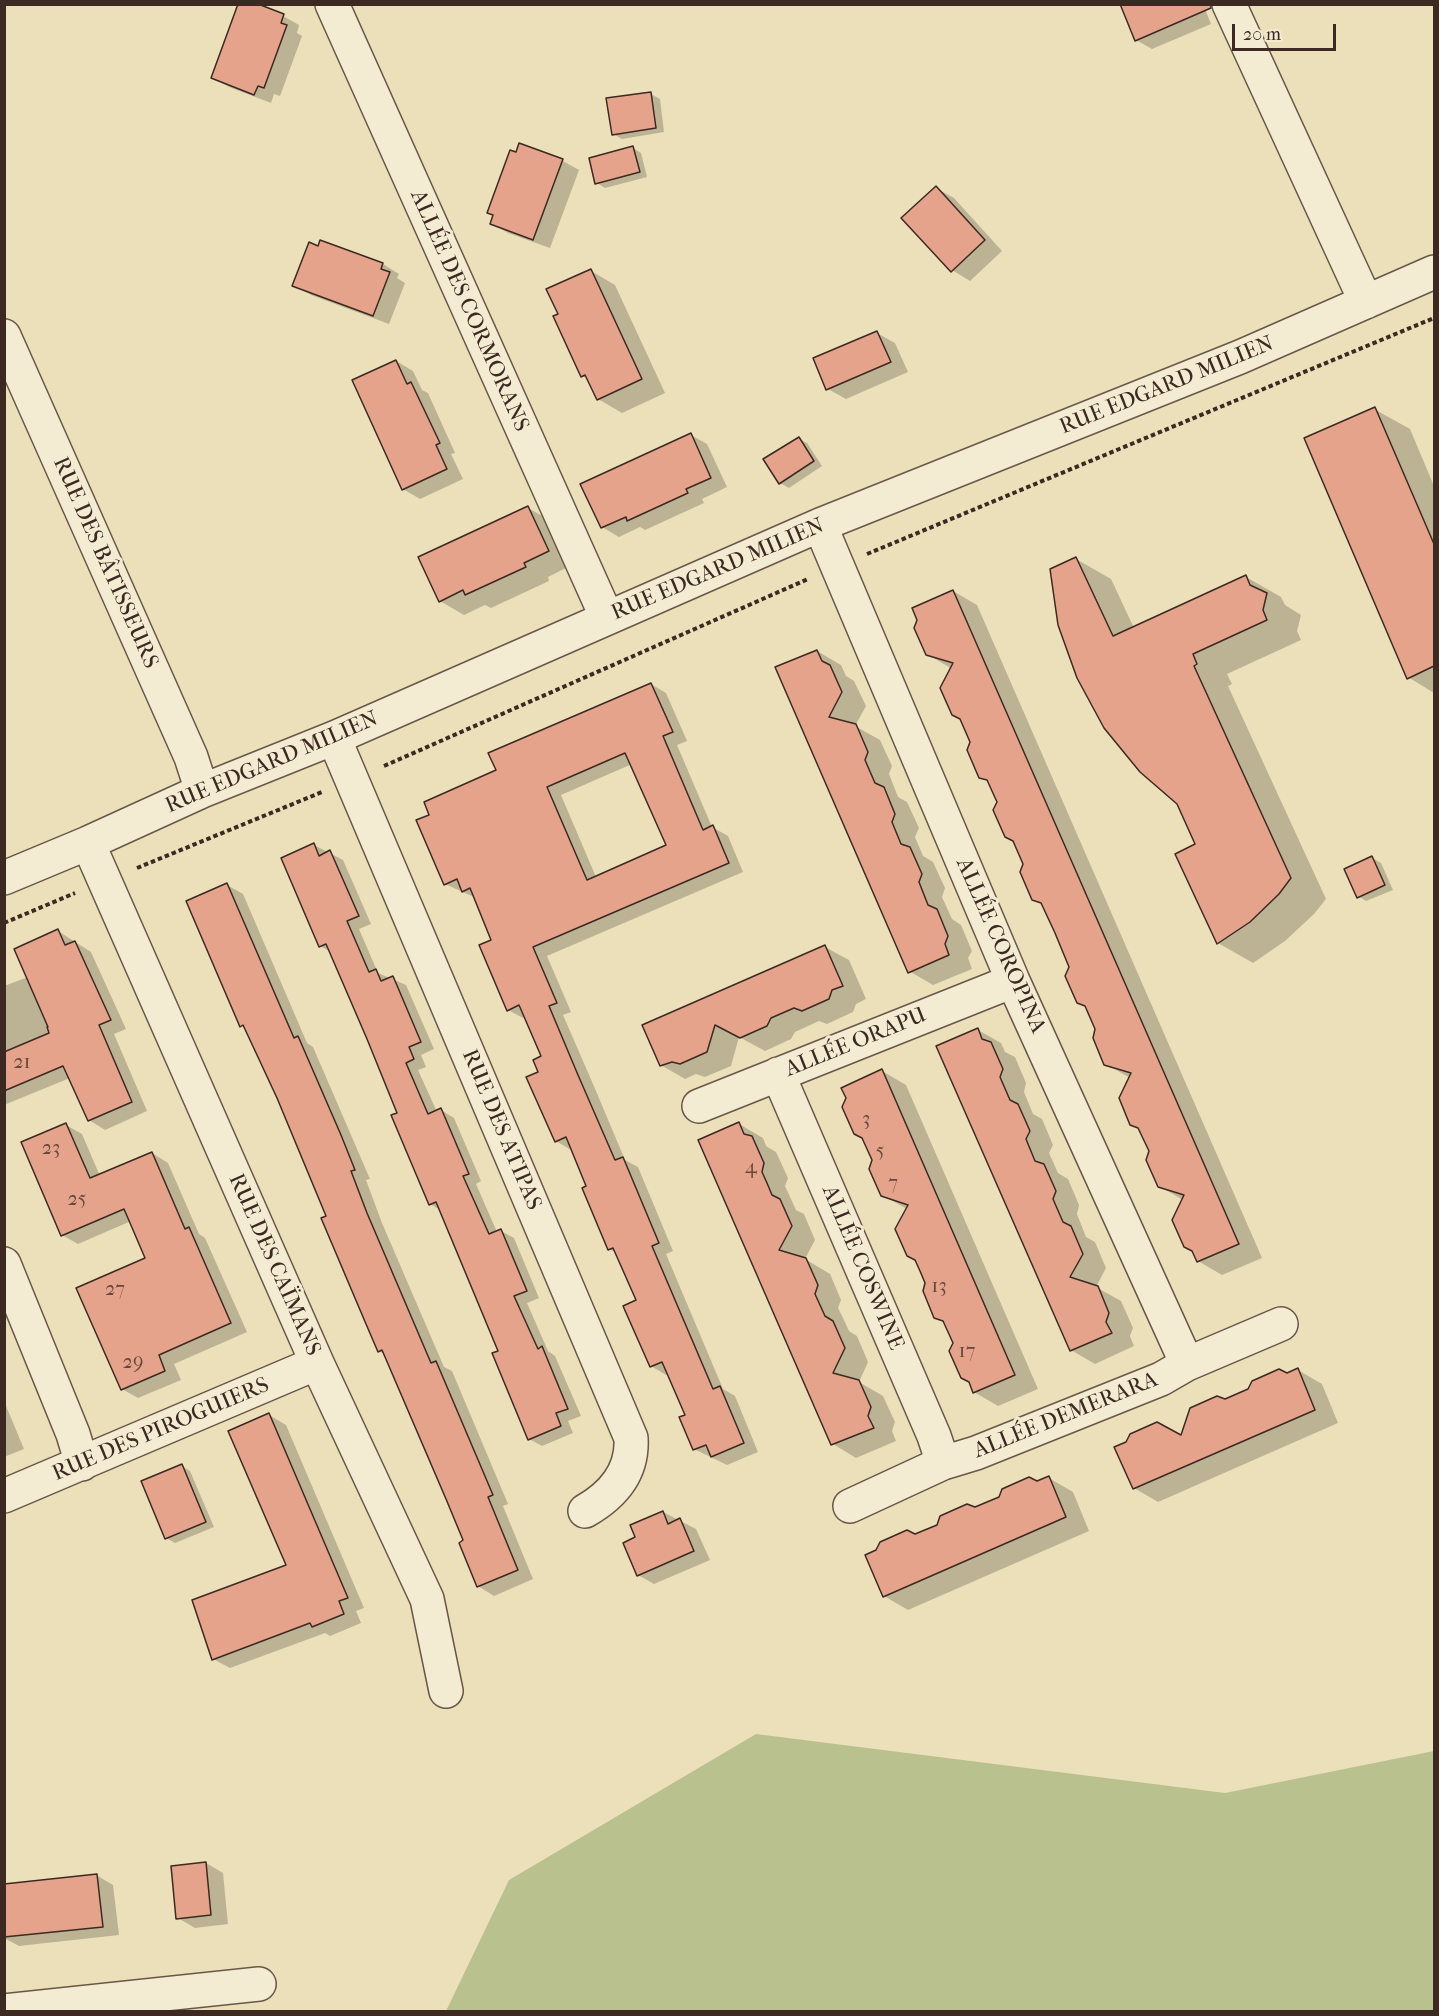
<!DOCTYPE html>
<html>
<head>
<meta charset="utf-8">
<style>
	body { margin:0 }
	#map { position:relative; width:1439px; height:2016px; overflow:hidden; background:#ece0ba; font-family:"IM FELL French Canon",serif }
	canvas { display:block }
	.frame { position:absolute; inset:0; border:6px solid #3c2922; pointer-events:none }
	.scale { position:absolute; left:1232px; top:24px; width:104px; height:27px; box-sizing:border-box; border:3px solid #3c2922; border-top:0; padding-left:8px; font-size:18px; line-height:21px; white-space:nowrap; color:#3c2922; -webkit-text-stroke:4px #f3ebd2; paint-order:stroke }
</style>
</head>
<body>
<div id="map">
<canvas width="1439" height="2016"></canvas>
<div class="frame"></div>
<div class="scale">20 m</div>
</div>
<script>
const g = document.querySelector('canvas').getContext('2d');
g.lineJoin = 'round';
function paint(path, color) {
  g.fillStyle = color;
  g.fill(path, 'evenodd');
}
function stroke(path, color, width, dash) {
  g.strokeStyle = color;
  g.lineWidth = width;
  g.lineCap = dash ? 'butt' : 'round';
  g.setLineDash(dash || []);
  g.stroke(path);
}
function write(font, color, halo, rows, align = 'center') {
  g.font = font + ' "IM FELL French Canon",serif';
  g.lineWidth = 6;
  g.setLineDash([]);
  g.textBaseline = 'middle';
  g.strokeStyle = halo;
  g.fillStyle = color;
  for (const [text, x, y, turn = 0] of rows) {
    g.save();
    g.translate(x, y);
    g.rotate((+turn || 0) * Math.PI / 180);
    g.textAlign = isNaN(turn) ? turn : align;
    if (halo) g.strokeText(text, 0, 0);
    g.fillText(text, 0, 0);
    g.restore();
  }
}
paint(new Path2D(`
	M 756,1734 L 1225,1793 L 1434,1751 L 1434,2011 L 446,2011 L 509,1880 Z`), '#b9c28f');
paint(new Path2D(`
	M 1203,4 L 1211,24 L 1152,49 L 1136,40 Z
	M 283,16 L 299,25 L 297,33 L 302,36 L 280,96 L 274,94 L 271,103 L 229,87 L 212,78 Z
	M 651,94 L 660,99 L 664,132 L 622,139 L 613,134 Z
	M 520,145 L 563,161 L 579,170 L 550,248 L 508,233 L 491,223 Z
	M 633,148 L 641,153 L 647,177 L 605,188 L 597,183 Z
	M 936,188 L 954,198 L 1002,251 L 970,281 L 952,270 Z
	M 321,242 L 383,264 L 399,274 L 397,278 L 405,283 L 389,324 L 311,295 L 294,285 L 319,248 Z
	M 591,271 L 615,285 L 665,393 L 622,413 L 598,399 L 589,380 L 583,376 L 560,315 Z
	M 877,333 L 895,343 L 908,372 L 846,399 L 828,389 Z
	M 396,361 L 413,371 L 422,390 L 428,393 L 455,453 L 451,454 L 463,479 L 420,499 L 403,489 Z
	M 1374,409 L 1410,429 L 1434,486 L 1434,693 L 1408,677 Z
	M 691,435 L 707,444 L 727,487 L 702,499 L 704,503 L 645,530 L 640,527 L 619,537 L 602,527 Z
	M 799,439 L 807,443 L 822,466 L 789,488 L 780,483 Z
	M 528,508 L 553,522 L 572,565 L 548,577 L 549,581 L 491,608 L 485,605 L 464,615 L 440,601 Z
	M 1076,559 L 1111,579 L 1134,628 L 1246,577 L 1281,597 L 1285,605 L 1301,615 L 1297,631 L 1301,640 L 1227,674 L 1232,684 L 1228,686 L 1326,899 L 1314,914 L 1285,941 L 1253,963 L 1218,943 L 1197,845 Z
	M 953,591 L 977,605 L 1262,1258 L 1222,1275 L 1198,1261 L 1183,1200 L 1159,1186 L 1130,1078 L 1106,1064 L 1097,1029 L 1044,905 L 1033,899 L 1025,864 L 999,802 L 990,782 L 980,777 L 952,669 L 927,654 Z
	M 817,651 L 841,665 L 846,676 L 854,681 L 866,706 L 855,726 L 880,740 L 892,766 L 889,774 L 898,797 L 907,802 L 919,828 L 915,837 L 923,856 L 933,862 L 945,888 L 942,897 L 952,919 L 961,925 L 972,951 L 968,958 L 972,969 L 933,985 L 909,971 L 777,668 Z
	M 651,684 L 666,693 L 687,741 L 677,745 L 712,827 L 728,836 L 743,872 L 547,956 L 571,1012 L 563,1015 L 593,1084 L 625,1160 L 638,1167 L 673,1251 L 666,1254 L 723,1389 L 735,1396 L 758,1452 L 727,1465 L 694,1449 L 687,1415 L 669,1373 L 666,1375 L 651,1366 L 638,1301 L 617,1253 L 609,1249 L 573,1149 L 571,1150 L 556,1141 L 540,1073 L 543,1057 L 525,1017 L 523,1018 L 508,1010 L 493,941 L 476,898 L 445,884 L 431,815 L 498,771 ZM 632,764 L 668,846 L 596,877 L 561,795 Z
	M 314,845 L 343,860 L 371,924 L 359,929 L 378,973 L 406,985 L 434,1049 L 421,1055 L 426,1067 L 418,1070 L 437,1112 L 441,1110 L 454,1118 L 481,1181 L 476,1184 L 497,1232 L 501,1231 L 514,1238 L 539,1298 L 527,1303 L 548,1351 L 555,1356 L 581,1416 L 568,1421 L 573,1433 L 542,1446 L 529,1439 L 500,1351 L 442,1211 L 430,1204 L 399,1114 L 331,952 L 320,946 Z
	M 1372,858 L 1381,863 L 1393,890 L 1366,901 L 1358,896 Z
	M 227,885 L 243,894 L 307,1043 L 313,1047 L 370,1179 L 366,1180 L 382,1223 L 444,1367 L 452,1371 L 508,1504 L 503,1506 L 533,1579 L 494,1596 L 478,1586 L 460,1543 L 465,1541 L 386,1355 L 379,1351 L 327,1216 L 278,1097 L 247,1029 L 241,1026 Z
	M 58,931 L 91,952 L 126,1029 L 114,1034 L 147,1111 L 105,1130 L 89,1120 L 70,1078 L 4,1105 L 4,986 L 28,977 Z
	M 825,947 L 849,960 L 866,999 L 856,1004 L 853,1012 L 827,1024 L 819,1021 L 795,1032 L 791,1039 L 765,1051 L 739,1037 L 731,1066 L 705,1077 L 696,1074 L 685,1079 L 661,1065 L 644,1026 Z
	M 978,1030 L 1001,1043 L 1005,1052 L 1015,1057 L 1026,1083 L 1024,1092 L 1033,1114 L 1042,1119 L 1053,1145 L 1049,1153 L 1058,1173 L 1068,1179 L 1079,1205 L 1077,1214 L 1086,1237 L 1095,1242 L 1106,1268 L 1096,1287 L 1121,1301 L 1133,1328 L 1130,1336 L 1134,1346 L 1095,1364 L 1071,1350 Z
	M 882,1071 L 906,1085 L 1038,1389 L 998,1406 L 974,1392 L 946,1323 L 936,1317 L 907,1209 L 882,1195 L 873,1160 Z
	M 739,1124 L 763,1138 L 766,1146 L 776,1152 L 788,1178 L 785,1186 L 791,1199 L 796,1210 L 804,1214 L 815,1240 L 805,1259 L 830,1274 L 841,1300 L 838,1308 L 844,1320 L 849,1331 L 857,1336 L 868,1362 L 859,1382 L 883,1396 L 895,1422 L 892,1431 L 896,1441 L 856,1458 L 833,1444 Z
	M 66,1125 L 82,1134 L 100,1176 L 152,1153 L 168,1163 L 199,1234 L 205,1238 L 247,1332 L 174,1364 L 181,1380 L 138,1398 L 122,1389 L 147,1259 L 131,1221 L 78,1244 L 62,1235 Z
	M 1298,1370 L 1322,1384 L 1338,1423 L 1158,1502 L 1134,1488 L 1182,1438 L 1226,1401 Z
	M 4,1401 L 24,1449 L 4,1457 Z
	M 269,1415 L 286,1425 L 364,1608 L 356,1611 L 361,1623 L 330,1636 L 325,1633 L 230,1668 L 213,1659 L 288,1566 Z
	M 182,1466 L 190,1471 L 214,1527 L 175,1543 L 166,1538 Z
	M 1049,1478 L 1073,1492 L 1089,1531 L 908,1610 L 884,1596 L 915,1536 Z
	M 663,1512 L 696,1529 L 710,1560 L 654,1584 L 638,1575 L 637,1538 Z
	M 206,1863 L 223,1873 L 228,1924 L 195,1928 L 178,1918 Z
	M 96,1875 L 113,1885 L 119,1935 L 19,1946 L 4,1938 L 4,1886 Z`), '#0003');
const building = new Path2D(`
	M 238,4 L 258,4 L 284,14 L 281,23 L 287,25 L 264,88 L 258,86 L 254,95 L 211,78 Z
	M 1120,4 L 1211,4 L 1211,8 L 1135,41 Z
	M 651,92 L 656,128 L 612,135 L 606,98 Z
	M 519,143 L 563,159 L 533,240 L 490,224 L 493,215 L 487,213 L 510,150 L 516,152 Z
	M 633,146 L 640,172 L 595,184 L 589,158 Z
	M 936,186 L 985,240 L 951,272 L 901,218 Z
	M 320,240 L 383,263 L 381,269 L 390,272 L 373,316 L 292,286 L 309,242 L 318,246 Z
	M 591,269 L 642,379 L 597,400 L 585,375 L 581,377 L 553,316 L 558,314 L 546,289 Z
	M 877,331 L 891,362 L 826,390 L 813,358 Z
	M 396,360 L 407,384 L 411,382 L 440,443 L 436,445 L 447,469 L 402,490 L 352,380 Z
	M 1375,407 L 1434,544 L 1434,666 L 1407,679 L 1304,438 Z
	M 691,433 L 711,478 L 686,489 L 688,493 L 627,521 L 626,517 L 601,528 L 580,484 Z
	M 799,437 L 814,461 L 779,484 L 763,459 Z
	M 528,506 L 549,551 L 524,563 L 526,567 L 465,595 L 463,590 L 439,602 L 418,557 Z
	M 1076,557 L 1113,636 L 1246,575 L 1250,585 L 1267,593 L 1263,610 L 1267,620 L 1193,654 L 1197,664 L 1194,666 L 1291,878 L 1279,894 L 1250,922 L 1217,944 L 1175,854 L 1195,844 L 1177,804 L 1140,772 L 1104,728 L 1077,678 L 1058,625 L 1050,569 Z
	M 953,590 L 1239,1244 L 1197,1262 L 1192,1251 L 1184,1247 L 1172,1220 L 1184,1195 L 1158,1187 L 1146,1160 L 1149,1151 L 1138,1128 L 1130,1125 L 1119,1098 L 1131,1073 L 1104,1065 L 1093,1038 L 1095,1029 L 1085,1006 L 1077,1003 L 1065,976 L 1069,967 L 1055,933 L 1041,903 L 1032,900 L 1020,872 L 1023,864 L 1013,841 L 1005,837 L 993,810 L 997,802 L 987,780 L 979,778 L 967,750 L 970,742 L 960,719 L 952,715 L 940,688 L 953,663 L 926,655 L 914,628 L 917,620 L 912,608 Z
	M 817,650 L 822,661 L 830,665 L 842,692 L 829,717 L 856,724 L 868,752 L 865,760 L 875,783 L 884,787 L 895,814 L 892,822 L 901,844 L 910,847 L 922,874 L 919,882 L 928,905 L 937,909 L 948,936 L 945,944 L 949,955 L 908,973 L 775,667 Z
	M 651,683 L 673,732 L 663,736 L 703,830 L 713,825 L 729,863 L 533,947 L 557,1003 L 549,1006 L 578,1075 L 615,1160 L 623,1157 L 659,1243 L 652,1246 L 713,1389 L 720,1386 L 744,1443 L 711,1457 L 706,1445 L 693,1450 L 679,1417 L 685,1415 L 662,1362 L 650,1367 L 623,1306 L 636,1300 L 613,1248 L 608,1250 L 582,1188 L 586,1186 L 566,1137 L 555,1142 L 526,1077 L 538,1072 L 533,1060 L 541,1056 L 519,1005 L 507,1011 L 479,945 L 491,940 L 470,888 L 462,892 L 457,879 L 444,885 L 416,820 L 429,815 L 424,802 L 496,770 L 488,753 ZM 625,753 L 666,845 L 587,880 L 547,787 Z
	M 314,843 L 319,856 L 330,850 L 359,916 L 347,921 L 369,972 L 376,969 L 381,981 L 393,976 L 421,1042 L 409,1047 L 414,1059 L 406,1063 L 428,1114 L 441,1108 L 469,1174 L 463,1176 L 489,1234 L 501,1229 L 527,1291 L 514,1296 L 538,1349 L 542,1346 L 568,1409 L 556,1413 L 561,1426 L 528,1440 L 492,1353 L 498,1351 L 436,1202 L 429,1205 L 391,1115 L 397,1113 L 367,1039 L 326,944 L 319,947 L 281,858 Z
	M 1372,856 L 1385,885 L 1357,898 L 1344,869 Z
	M 227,883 L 294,1038 L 298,1036 L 341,1135 L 355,1170 L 351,1171 L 367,1213 L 431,1363 L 436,1361 L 493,1495 L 488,1497 L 518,1570 L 477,1587 L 459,1543 L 463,1540 L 446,1499 L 382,1350 L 378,1352 L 366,1324 L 321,1218 L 326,1216 L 277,1098 L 243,1025 L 240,1027 L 186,901 Z
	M 58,929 L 65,945 L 75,941 L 111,1020 L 99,1025 L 132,1102 L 88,1121 L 63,1066 L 4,1091 L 4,1052 L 49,1033 L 47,1027 L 48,1027 L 14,949 Z
	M 825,945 L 843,986 L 832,990 L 829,999 L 802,1011 L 794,1008 L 771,1018 L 767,1026 L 740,1038 L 715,1025 L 707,1052 L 680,1064 L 672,1062 L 660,1066 L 642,1025 Z
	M 978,1028 L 982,1039 L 991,1042 L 1003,1069 L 1000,1077 L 1010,1100 L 1018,1104 L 1030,1131 L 1026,1139 L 1035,1161 L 1044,1164 L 1056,1191 L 1053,1199 L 1063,1222 L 1071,1226 L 1083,1254 L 1070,1277 L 1098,1286 L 1109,1313 L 1106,1322 L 1112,1333 L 1070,1351 L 936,1046 Z
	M 882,1069 L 1015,1375 L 973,1393 L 969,1382 L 961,1378 L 949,1351 L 953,1343 L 943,1321 L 934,1318 L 923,1291 L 925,1283 L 920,1271 L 915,1260 L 907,1256 L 895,1229 L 908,1205 L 881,1196 L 869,1169 L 872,1160 L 862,1138 L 854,1134 L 842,1107 L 846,1098 L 841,1088 Z
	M 739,1122 L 744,1134 L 752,1136 L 764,1163 L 762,1172 L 767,1183 L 772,1195 L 780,1199 L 792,1226 L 779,1250 L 806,1258 L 818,1285 L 815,1294 L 825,1316 L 833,1321 L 845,1348 L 833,1373 L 859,1380 L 871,1407 L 868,1416 L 874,1428 L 831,1445 L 698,1140 Z
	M 66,1123 L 90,1178 L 152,1152 L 185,1229 L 189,1227 L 231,1323 L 159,1355 L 165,1371 L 121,1390 L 76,1288 L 145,1258 L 124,1209 L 61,1236 L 21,1142 Z
	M 1298,1368 L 1315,1410 L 1133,1489 L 1114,1447 L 1126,1442 L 1130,1434 L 1157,1422 L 1181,1435 L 1190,1408 L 1217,1396 L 1225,1399 L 1248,1389 L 1252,1381 L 1279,1369 L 1287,1373 Z
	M 269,1413 L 348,1598 L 339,1601 L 344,1614 L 312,1627 L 310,1623 L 212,1660 L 192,1600 L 286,1565 L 228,1431 Z
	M 182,1464 L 206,1522 L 165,1539 L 141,1481 Z
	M 1049,1476 L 1066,1517 L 883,1597 L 865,1555 L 876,1550 L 880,1542 L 907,1530 L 915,1534 L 937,1525 L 940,1516 L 967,1504 L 975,1507 L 999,1497 L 1002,1489 L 1029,1477 L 1037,1481 Z
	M 663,1511 L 668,1524 L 680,1518 L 694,1551 L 637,1576 L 623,1543 L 635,1537 L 630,1525 Z
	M 206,1862 L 211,1915 L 176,1919 L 171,1866 Z
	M 97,1874 L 103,1927 L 4,1937 L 4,1884 Z`);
paint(building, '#e5a38b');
stroke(building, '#3c2922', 1.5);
const minor = new Path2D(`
	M 332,4 L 607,618
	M 1229,4 L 1366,302
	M 4,336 L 191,757 L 202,791
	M 820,525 L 1013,981 L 1187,1364
	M 334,738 L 631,1438 C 633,1472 613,1495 585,1511
	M 88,843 L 317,1363 L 427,1599 L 446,1691
	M 4,878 L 88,843 L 202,791 L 334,738 L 820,525 L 1240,357 L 1434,272
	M 778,1074 L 934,1436 L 943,1463
	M 699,1106 L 1013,981
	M 4,1264 L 73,1434 L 82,1464
	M 4,1496 L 317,1363
	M 850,1506 L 943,1463 L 976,1453 L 1161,1379 L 1187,1364 L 1281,1324
	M 4,2011 L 259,1984`);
stroke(minor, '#685748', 36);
stroke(new Path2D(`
	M 867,554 L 1434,318
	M 384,766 L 808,579
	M 137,868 L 322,792
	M 4,923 L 75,893`), '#3c2922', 4, [4.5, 3]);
stroke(minor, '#f3ebd2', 33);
write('20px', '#66483c', null, [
	["21",22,1063],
	["3",866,1120],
	["23",51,1149],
	["5",880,1152],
	["4",751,1168],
	["7",893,1184],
	["25",77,1200],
	["13",939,1287],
	["27",115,1290],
	["17",967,1352],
	["29",133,1363]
]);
write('22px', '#3c2922', '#f3ebd2', [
	["ALLÉE DES CORMORANS",469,311,66],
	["RUE EDGARD MILIEN",1167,386,-22],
	["RUE DES BÂTISSEURS",105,563,66],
	["RUE EDGARD MILIEN",718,570,-23],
	["RUE EDGARD MILIEN",272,763,-23],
	["ALLÉE COROPINA",1000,946,66],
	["ALLÉE ORAPU",856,1043,-22],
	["RUE DES ATIPAS",501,1130,67],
	["RUE DES CAÏMANS",274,1265,66],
	["ALLÉE COSWINE",862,1268,67],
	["ALLÉE DEMERARA",1066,1416,-22],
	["RUE DES PIROGUIERS",161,1430,-23]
]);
</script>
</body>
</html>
